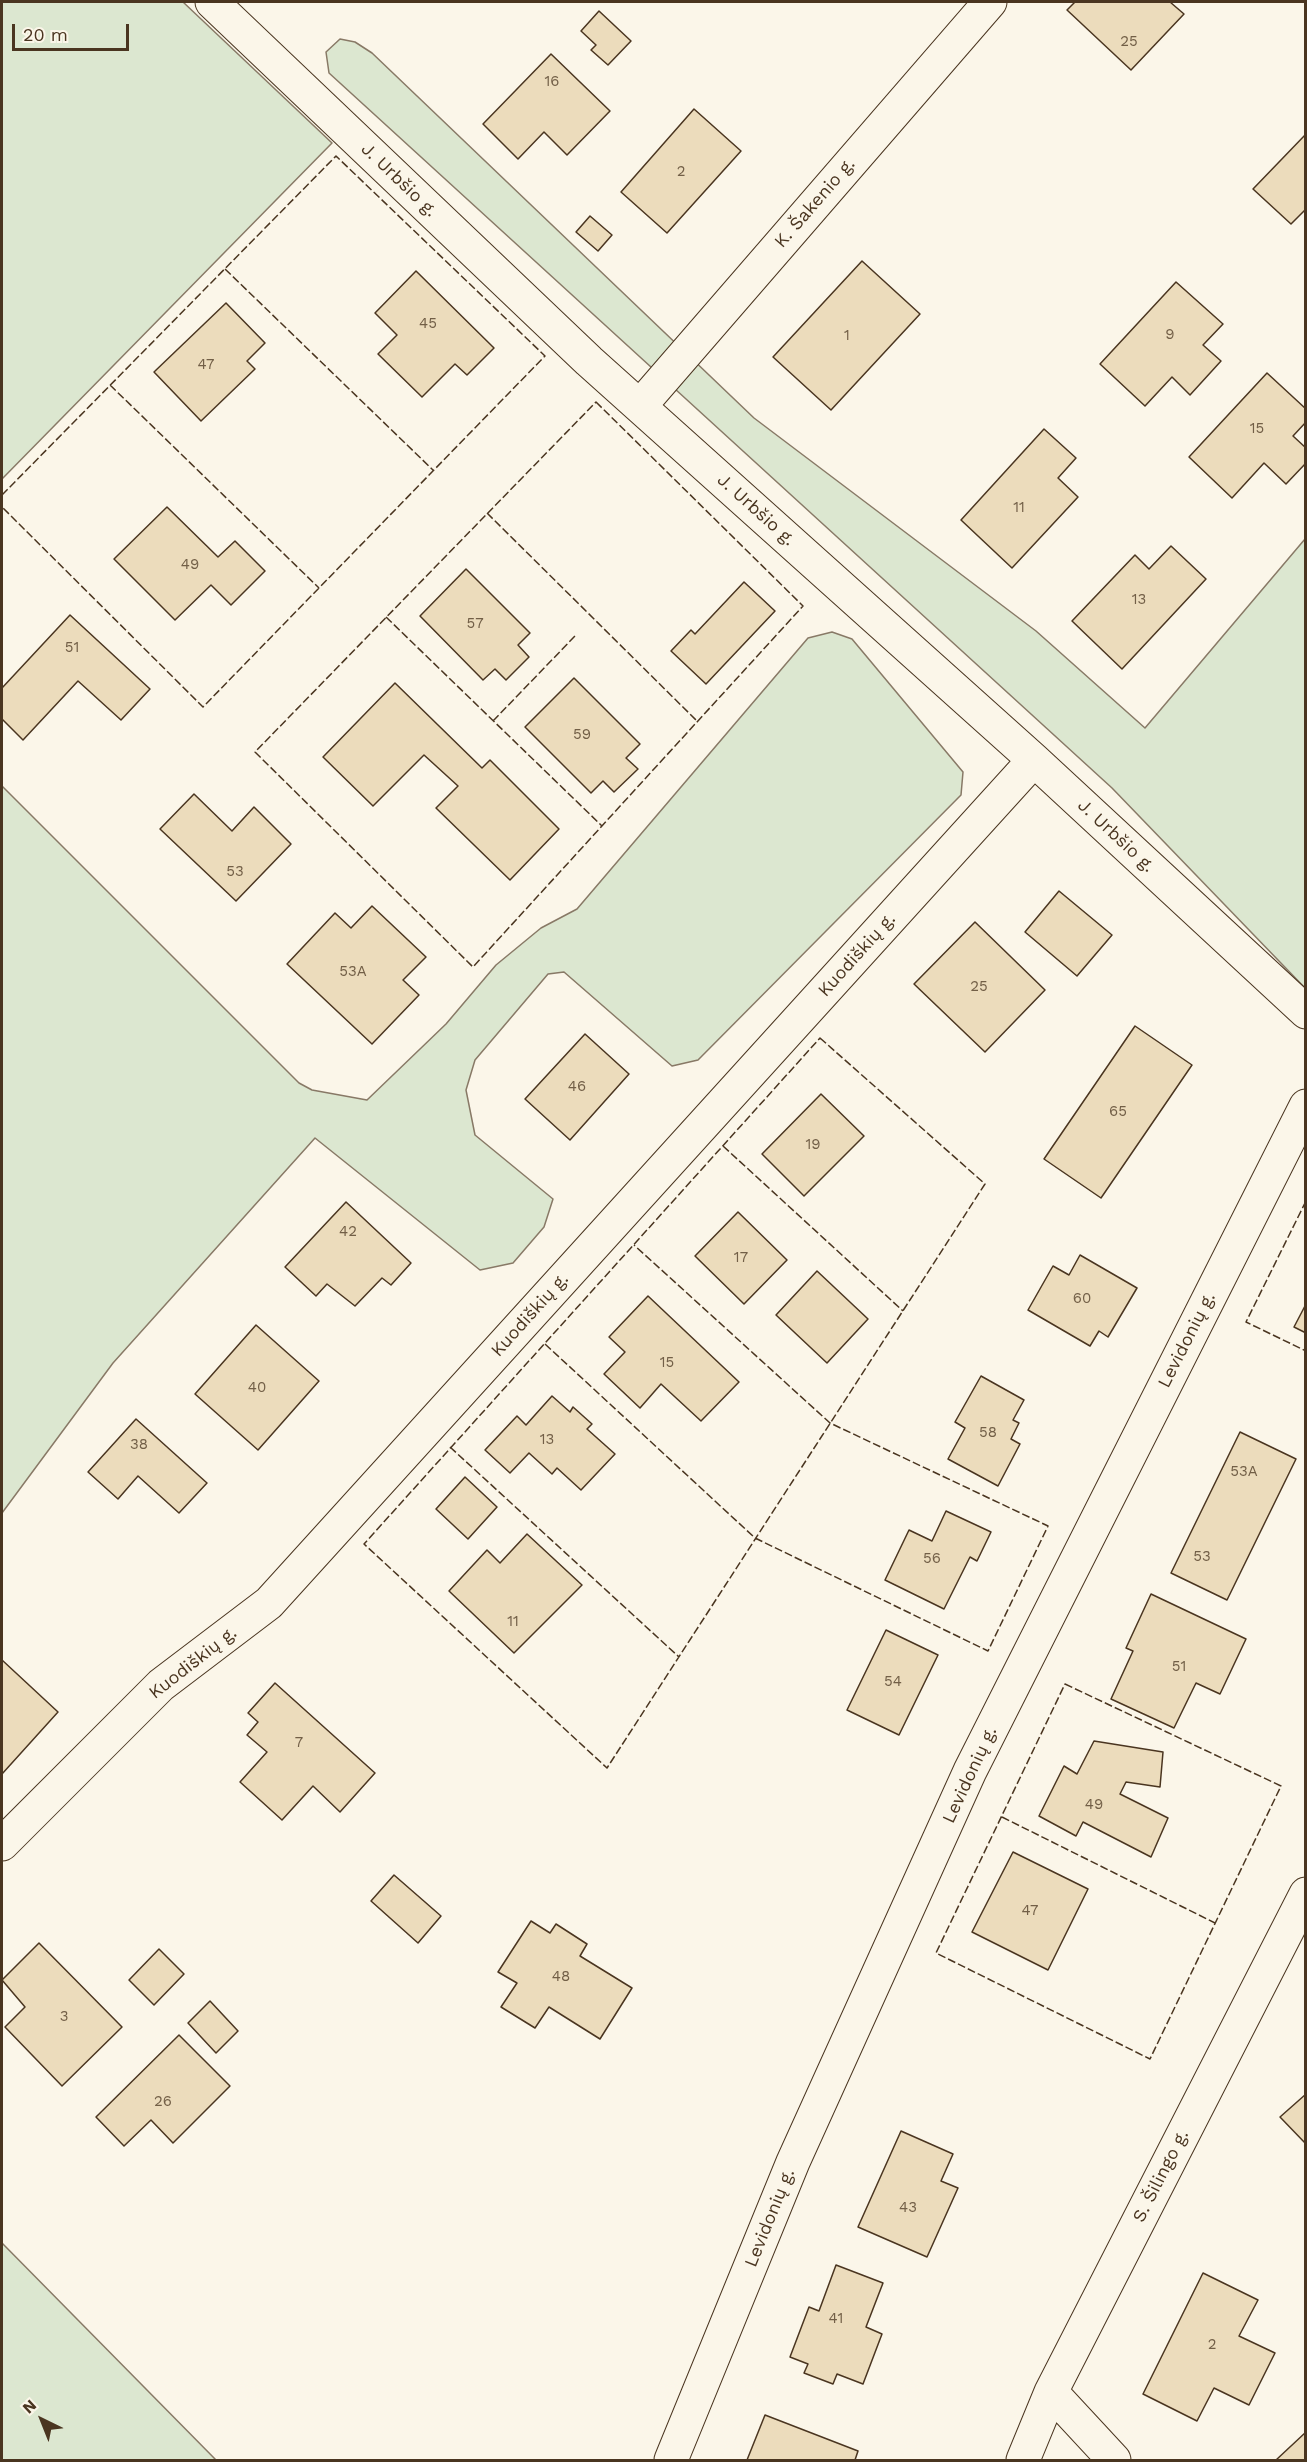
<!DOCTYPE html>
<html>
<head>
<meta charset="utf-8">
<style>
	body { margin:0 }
	#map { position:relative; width:1307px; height:2462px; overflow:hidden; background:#fbf6e9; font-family:"Work Sans",sans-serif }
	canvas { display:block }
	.frame { position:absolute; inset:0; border:3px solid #4a3520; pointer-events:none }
	.north { position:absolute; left:12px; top:2390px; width:60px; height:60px; -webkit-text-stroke:4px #fbf6e9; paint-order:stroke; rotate:317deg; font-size:16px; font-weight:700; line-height:24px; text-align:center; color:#4a3520 }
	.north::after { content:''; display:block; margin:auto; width:21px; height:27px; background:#4a3520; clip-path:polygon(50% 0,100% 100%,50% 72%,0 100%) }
	.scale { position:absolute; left:12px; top:24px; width:117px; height:27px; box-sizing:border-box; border:3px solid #4a3520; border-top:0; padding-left:8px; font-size:18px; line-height:21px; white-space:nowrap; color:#4a3520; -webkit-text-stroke:4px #fbf6e9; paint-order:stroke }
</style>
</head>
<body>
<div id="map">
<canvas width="1307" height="2462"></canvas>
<div class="frame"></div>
<div class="north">N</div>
<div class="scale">20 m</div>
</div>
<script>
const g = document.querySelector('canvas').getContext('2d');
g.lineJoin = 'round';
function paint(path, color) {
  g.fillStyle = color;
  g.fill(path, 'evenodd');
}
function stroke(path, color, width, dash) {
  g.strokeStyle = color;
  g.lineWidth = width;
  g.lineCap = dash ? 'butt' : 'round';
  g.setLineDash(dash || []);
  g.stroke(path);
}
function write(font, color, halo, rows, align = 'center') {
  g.font = font + ' "Work Sans",sans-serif';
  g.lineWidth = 4.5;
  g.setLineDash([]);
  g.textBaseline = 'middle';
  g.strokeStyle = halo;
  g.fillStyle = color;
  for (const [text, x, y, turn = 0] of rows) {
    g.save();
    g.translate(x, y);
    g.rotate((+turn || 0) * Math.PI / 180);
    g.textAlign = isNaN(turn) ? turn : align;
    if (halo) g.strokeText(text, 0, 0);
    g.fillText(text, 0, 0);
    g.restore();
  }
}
const green = new Path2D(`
	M 2,2 L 183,2 L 332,143 L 2,479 Z
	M 340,39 L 355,42 L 372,53 L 754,418 L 1036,631 L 1145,728 L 1305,539 L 1305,988 L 1112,788 L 329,73 L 326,52 Z
	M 832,632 L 852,639 L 963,772 L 961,795 L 698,1060 L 672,1066 L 564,972 L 548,974 L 475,1060 L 466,1090 L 475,1135 L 553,1199 L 544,1227 L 513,1263 L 480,1270 L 315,1138 L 113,1363 L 2,1513 L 2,786 L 299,1083 L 312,1090 L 367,1100 L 446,1024 L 496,965 L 541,928 L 577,909 L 808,638 Z
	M 2,2243 L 216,2460 L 2,2460 Z`);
paint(green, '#dce7d0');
stroke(green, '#887966', 1.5);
const building = new Path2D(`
	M 1075,2 L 1170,2 L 1184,14 L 1131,70 L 1067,10 Z
	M 599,11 L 631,41 L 608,65 L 591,50 L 596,45 L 581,31 Z
	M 551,54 L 610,111 L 567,155 L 544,132 L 518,159 L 483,124 Z
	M 694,109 L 741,151 L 667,233 L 621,192 Z
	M 1306,134 L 1306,209 L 1291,224 L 1253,189 Z
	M 590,216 L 612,235 L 598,251 L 576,232 Z
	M 862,261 L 920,314 L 831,410 L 773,357 Z
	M 416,271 L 494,348 L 467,375 L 455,364 L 422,397 L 378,354 L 397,335 L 375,313 Z
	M 1176,282 L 1223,324 L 1203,345 L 1221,361 L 1190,395 L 1172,377 L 1145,406 L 1100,364 Z
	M 226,303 L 265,343 L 247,361 L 255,369 L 201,421 L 154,372 Z
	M 1267,373 L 1306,409 L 1306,422 L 1293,436 L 1306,448 L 1306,463 L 1286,484 L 1264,463 L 1232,498 L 1189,457 Z
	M 1044,429 L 1076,458 L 1058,478 L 1078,497 L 1012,568 L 961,520 Z
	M 167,507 L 218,557 L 235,541 L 265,571 L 231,605 L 211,585 L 175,620 L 114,559 Z
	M 1171,546 L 1206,579 L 1122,669 L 1072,621 L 1135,555 L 1149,569 Z
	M 466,569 L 530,633 L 518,645 L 529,657 L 506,680 L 495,669 L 483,680 L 420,616 Z
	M 744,582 L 775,611 L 706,684 L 671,651 L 691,630 L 695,634 Z
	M 70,615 L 150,689 L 121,720 L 78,681 L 23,740 L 2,719 L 2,688 Z
	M 574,678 L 640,744 L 626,758 L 638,769 L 614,792 L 603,781 L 591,793 L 525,727 Z
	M 395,683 L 482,768 L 490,760 L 559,829 L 510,880 L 436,808 L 458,786 L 424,755 L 373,806 L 323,757 Z
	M 194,794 L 232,831 L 254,807 L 291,844 L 236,901 L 160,829 Z
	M 1059,891 L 1112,935 L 1077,976 L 1025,932 Z
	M 372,906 L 426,957 L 403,980 L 419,995 L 372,1044 L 287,964 L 335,913 L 351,928 Z
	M 975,922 L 1045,990 L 985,1052 L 914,984 Z
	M 1135,1026 L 1192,1065 L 1101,1198 L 1044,1159 Z
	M 585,1034 L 629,1074 L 570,1140 L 525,1099 Z
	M 821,1094 L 864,1136 L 804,1196 L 762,1154 Z
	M 346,1202 L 411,1263 L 391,1285 L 382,1278 L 355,1306 L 327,1284 L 316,1296 L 285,1267 Z
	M 738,1212 L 787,1260 L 744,1304 L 695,1256 Z
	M 1080,1255 L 1137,1288 L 1108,1337 L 1099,1331 L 1090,1346 L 1028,1310 L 1053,1266 L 1069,1275 Z
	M 817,1271 L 868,1319 L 827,1363 L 776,1315 Z
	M 648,1296 L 739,1382 L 701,1421 L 661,1384 L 640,1408 L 604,1374 L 625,1352 L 609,1337 Z
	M 1306,1304 L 1306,1333 L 1294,1327 Z
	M 256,1325 L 319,1381 L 258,1450 L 195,1394 Z
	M 981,1376 L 1024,1400 L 1013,1420 L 1019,1423 L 1011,1439 L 1020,1444 L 998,1486 L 948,1459 L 965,1428 L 955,1422 Z
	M 552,1396 L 570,1412 L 573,1407 L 592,1424 L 587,1429 L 615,1454 L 581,1490 L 557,1468 L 552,1474 L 529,1453 L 510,1473 L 485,1450 L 517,1416 L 526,1425 Z
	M 136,1419 L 207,1483 L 179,1513 L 138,1476 L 118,1499 L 88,1472 Z
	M 1240,1432 L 1296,1459 L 1227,1600 L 1171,1573 Z
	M 465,1477 L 497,1507 L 468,1539 L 436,1509 Z
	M 946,1511 L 991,1532 L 977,1561 L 970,1557 L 944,1609 L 885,1580 L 909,1530 L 932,1541 Z
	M 527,1534 L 582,1585 L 514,1653 L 449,1591 L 487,1550 L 500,1563 Z
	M 1151,1594 L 1246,1639 L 1220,1694 L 1196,1683 L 1174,1728 L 1111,1699 L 1133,1651 L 1126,1648 Z
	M 886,1630 L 938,1655 L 899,1735 L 847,1710 Z
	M 2,1660 L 58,1712 L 2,1774 Z
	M 275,1683 L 375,1773 L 340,1812 L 313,1786 L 282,1820 L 240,1782 L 267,1752 L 247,1735 L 258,1722 L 248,1713 Z
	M 1094,1741 L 1163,1752 L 1160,1787 L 1126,1782 L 1120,1794 L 1168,1818 L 1151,1857 L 1083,1822 L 1076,1836 L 1039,1816 L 1064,1766 L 1077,1774 Z
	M 1013,1852 L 1088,1889 L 1048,1970 L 972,1932 Z
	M 394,1875 L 441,1916 L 418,1943 L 371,1901 Z
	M 531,1921 L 550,1933 L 556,1924 L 587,1944 L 580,1956 L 632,1988 L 600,2039 L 549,2007 L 535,2028 L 501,2007 L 517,1983 L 498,1972 Z
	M 39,1943 L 122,2027 L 62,2086 L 5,2027 L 25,2007 L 2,1980 Z
	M 159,1949 L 184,1974 L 154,2005 L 129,1980 Z
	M 210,2001 L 238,2031 L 216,2053 L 188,2023 Z
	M 179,2035 L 230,2086 L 173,2143 L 151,2120 L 124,2146 L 96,2117 Z
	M 1306,2094 L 1306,2144 L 1280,2117 Z
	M 901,2131 L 953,2154 L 941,2181 L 958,2188 L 927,2257 L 858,2227 Z
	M 836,2265 L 883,2283 L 866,2327 L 882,2334 L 863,2384 L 837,2374 L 833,2384 L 804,2373 L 808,2364 L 790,2357 L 809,2307 L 819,2311 Z
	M 1203,2273 L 1258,2300 L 1239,2336 L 1275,2353 L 1249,2405 L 1214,2388 L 1197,2421 L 1143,2394 Z
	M 765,2415 L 858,2451 L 855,2460 L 747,2460 Z
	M 1306,2432 L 1306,2460 L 1276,2460 Z`);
paint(building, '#ecdcbc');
stroke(building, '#4a3520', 1.5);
const street = new Path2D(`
	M 212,2 L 589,361 L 1034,760 L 1306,1012
	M 640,406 L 990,2
	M 2,1844 L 161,1685 L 269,1603 L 1034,760
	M 1051,2392 L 1114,2460
	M 671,2460 L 793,2162 L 970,1771 L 1306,1106
	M 1023,2460 L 1051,2392 L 1306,1894`);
stroke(street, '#4a3520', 35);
stroke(street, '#fbf6e9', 33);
stroke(new Path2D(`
	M 225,269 L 434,471
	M 110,385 L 319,588
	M 596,402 L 803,606 L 473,967 L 255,752 Z
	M 2,495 L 336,156 L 545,356 L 203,707 L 2,507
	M 487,513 L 698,722
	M 386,617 L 602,826
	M 493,721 L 575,636
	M 820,1038 L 985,1184 L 607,1768 L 364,1544 Z
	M 723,1146 L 903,1311
	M 1306,1201 L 1246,1322 L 1306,1351
	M 545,1344 L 755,1538 L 988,1651 L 1048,1526 L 830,1423 L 634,1245
	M 450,1447 L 679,1657
	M 1065,1684 L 1281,1786 L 1150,2059 L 936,1953 Z
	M 1002,1817 L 1215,1923`), '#4a3520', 1.5, [8, 3]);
write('15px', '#725f47', null, [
	["25",1129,42],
	["16",552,82],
	["2",681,172],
	["45",428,324],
	["9",1170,335],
	["1",847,336],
	["47",206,365],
	["15",1257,429],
	["11",1019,508],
	["49",190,565],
	["13",1139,600],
	["57",475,624],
	["51",72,648],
	["59",582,735],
	["53",235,872],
	["53A",353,972],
	["25",979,987],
	["46",577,1087],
	["65",1118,1112],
	["19",813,1145],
	["42",348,1232],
	["17",741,1258],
	["60",1082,1299],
	["15",667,1363],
	["40",257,1388],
	["58",988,1433],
	["13",547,1440],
	["38",139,1445],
	["53A",1244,1472],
	["53",1202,1557],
	["56",932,1559],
	["11",513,1622],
	["51",1179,1667],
	["54",893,1682],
	["7",299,1743],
	["49",1094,1805],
	["47",1030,1911],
	["48",561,1977],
	["3",64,2017],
	["26",163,2102],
	["43",908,2208],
	["41",836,2319],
	["2",1212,2345]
]);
write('18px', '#4a3520', '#fbf6e9', [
	["J. Urbšio g.",399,180,44],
	["K. Šakenio g.",815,203,-49],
	["J. Urbšio g.",756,510,42],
	["J. Urbšio g.",1116,836,43],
	["Kuodiškių g.",857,955,-48],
	["Kuodiškių g.",530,1315,-48],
	["Levidonių g.",1187,1340,-63],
	["Kuodiškių g.",193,1663,-38],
	["Levidonių g.",970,1775,-65],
	["S. Šilingo g.",1161,2176,-63],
	["Levidonių g.",770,2218,-68]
]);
</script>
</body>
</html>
